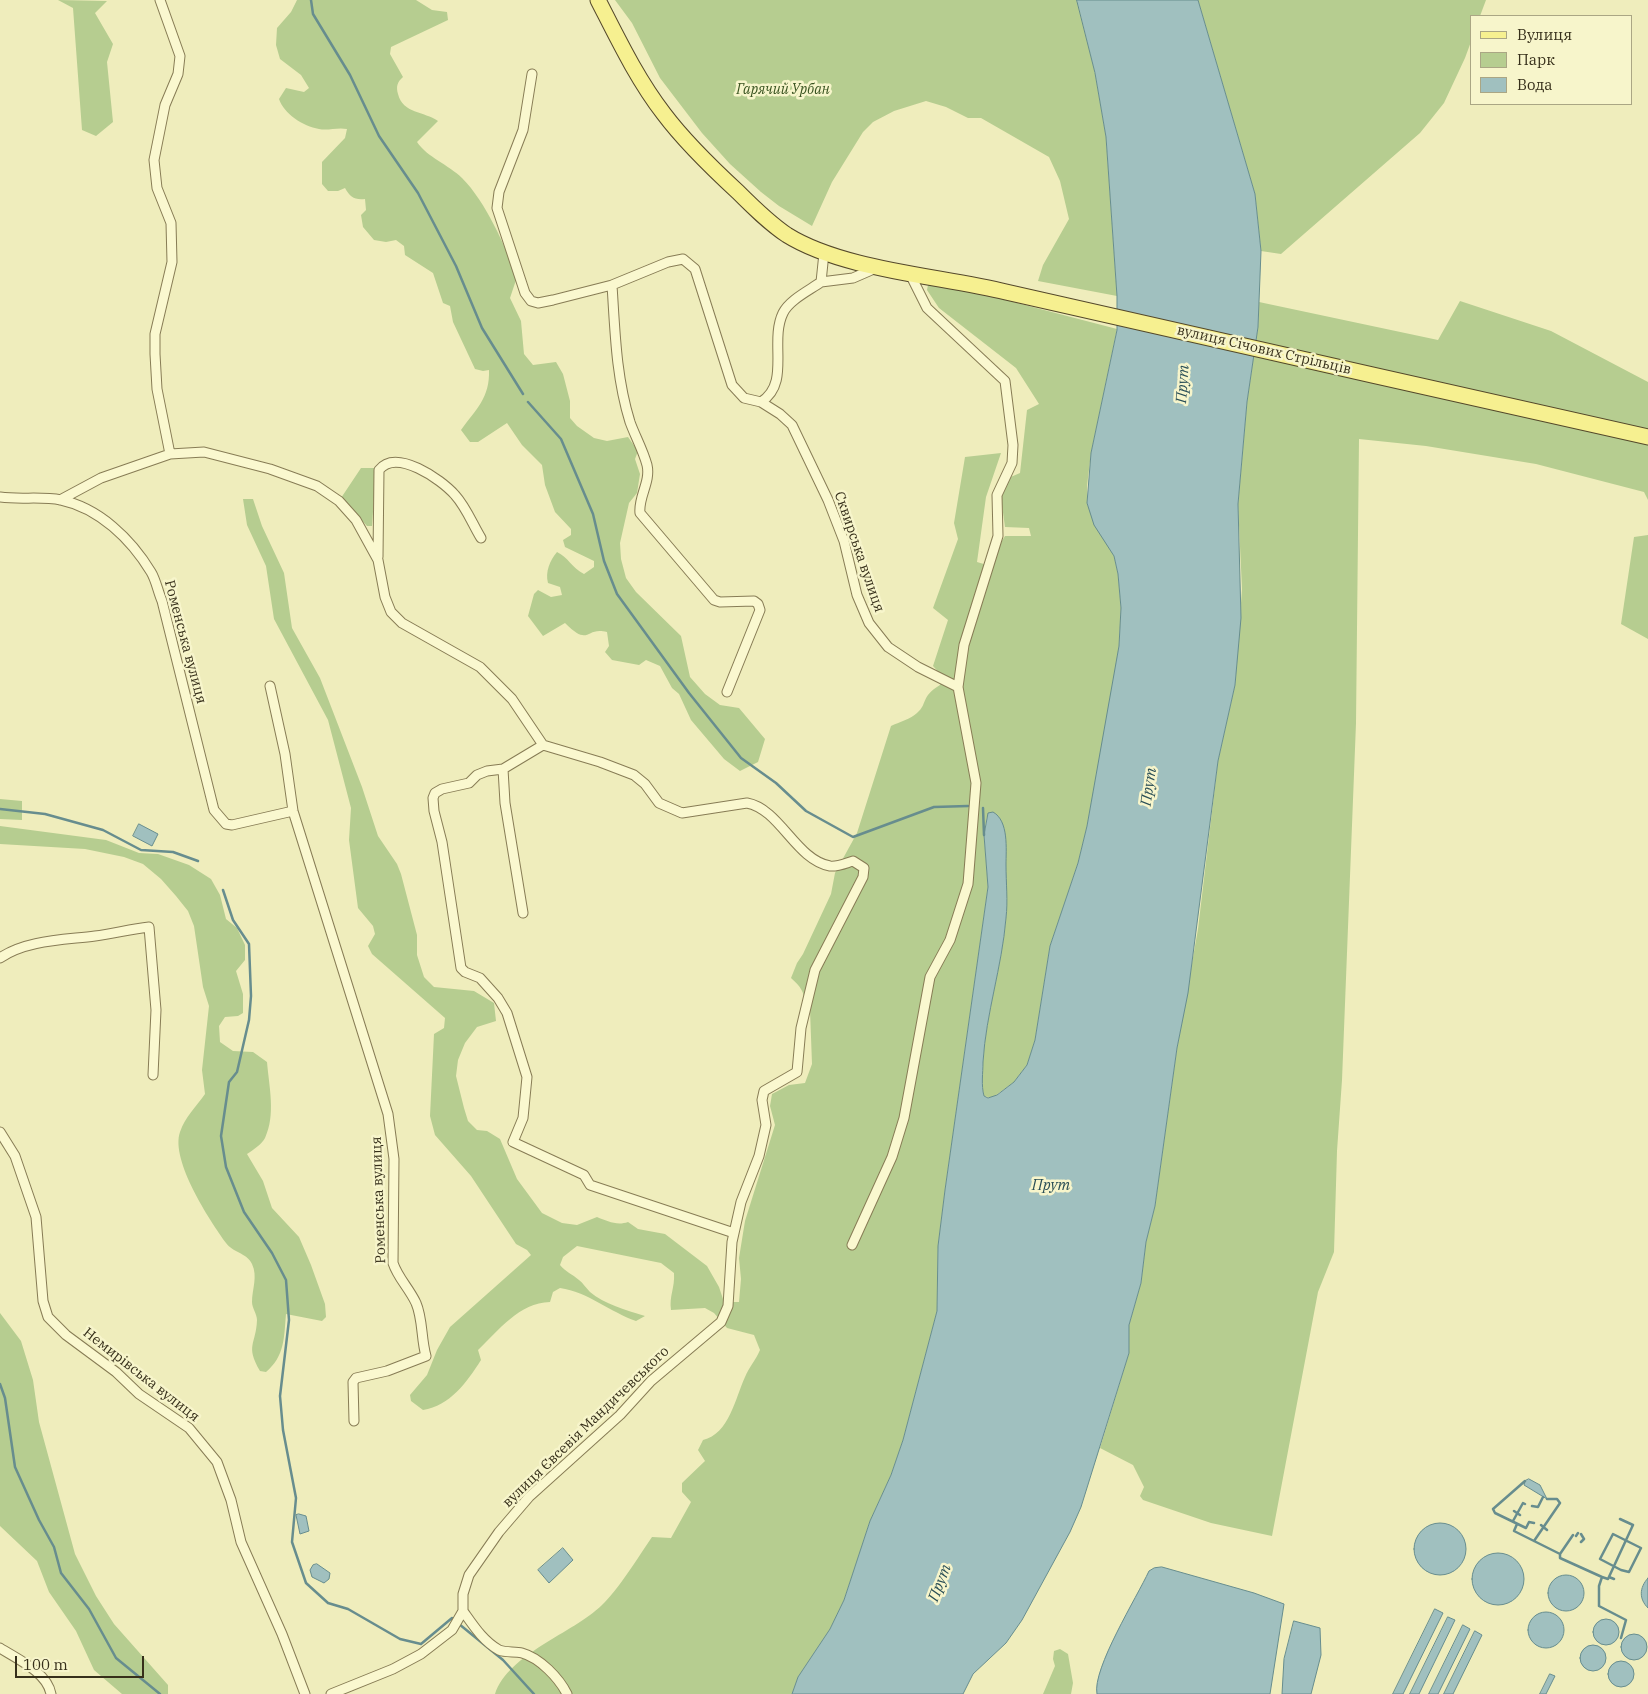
<!DOCTYPE html>
<html>
<head>
<meta charset="utf-8">
<style>
	body { margin:0 }
	#map { position:relative; width:1648px; height:1694px; overflow:hidden; background:#efedbc; font-family:"IBM Plex Serif",serif }
	canvas { display:block }
	.legend { position:absolute; left:1470px; top:15px; width:162px; height:90px; box-sizing:border-box; background:#f7f5cb; border:1px solid #aaa684; margin:0; padding:6px 9px; list-style:none; font-size:15px; color:#362f1a }
	.legend li { display:flex; align-items:center; gap:10px; height:25px }
	.legend b { width:25px; border:1px solid #aaa684 }
	.scale { position:absolute; left:15px; top:1656px; width:129px; height:22px; box-sizing:border-box; border:2px solid #362f1a; border-top:0; padding-left:6px; font-size:15px; line-height:18px; white-space:nowrap; color:#362f1a; -webkit-text-stroke:4px #f7f5cb; paint-order:stroke }
</style>
</head>
<body>
<div id="map">
<canvas width="1648" height="1694"></canvas>
<ul class="legend">
<li><b style="height:6px;background:#f6f090"></b>Вулиця</li>
<li><b style="height:14px;background:#b6cd90"></b>Парк</li>
<li><b style="height:14px;background:#a0c0bf"></b>Вода</li>
</ul>
<div class="scale">100 m</div>
</div>
<script>
const g = document.querySelector('canvas').getContext('2d');
g.lineJoin = 'round';
function paint(path, color) {
  g.fillStyle = color;
  g.fill(path, 'evenodd');
}
function stroke(path, color, width, dash) {
  g.strokeStyle = color;
  g.lineWidth = width;
  g.lineCap = dash ? 'butt' : 'round';
  g.setLineDash(dash || []);
  g.stroke(path);
}
function write(font, color, halo, rows, align = 'center') {
  g.font = font + ' "IBM Plex Serif",serif';
  g.lineWidth = 5;
  g.setLineDash([]);
  g.textBaseline = 'middle';
  g.strokeStyle = halo;
  g.fillStyle = color;
  for (const [text, x, y, turn = 0] of rows) {
    g.save();
    g.translate(x, y);
    g.rotate((+turn || 0) * Math.PI / 180);
    g.textAlign = isNaN(turn) ? turn : align;
    if (halo) g.strokeText(text, 0, 0);
    g.fillText(text, 0, 0);
    g.restore();
  }
}
paint(new Path2D(`
	M 58,0 L 107,1 L 95,13 L 113,44 L 107,62 L 113,122 L 96,136 L 82,130 L 73,8 Z
	M 297,0 L 416,0 L 432,10 L 447,12 L 448,20 L 391,47 L 390,54 L 403,77 C 397,82 396,87 398,94 C 403,114 424,111 438,121 L 417,142 C 427,157 449,165 462,178 C 486,202 505,246 517,277 L 510,298 L 521,321 L 524,354 L 533,365 L 556,362 L 563,374 L 570,401 L 570,418 L 577,426 L 594,438 L 607,441 L 628,437 L 638,451 L 635,459 L 640,474 L 637,493 L 629,503 L 620,543 L 621,559 L 626,578 L 636,592 L 681,636 L 690,677 L 705,694 L 720,705 L 739,708 L 765,739 L 758,762 L 740,771 L 724,759 L 691,720 L 679,694 L 672,688 L 660,666 L 646,660 L 639,665 L 612,660 L 605,652 L 609,646 L 607,632 C 585,626 590,648 565,623 L 543,636 L 528,616 L 534,594 L 538,590 L 551,597 L 562,595 L 560,587 L 548,583 C 545,572 550,560 557,552 C 568,557 572,568 584,574 L 594,567 L 594,561 L 565,547 L 563,540 L 571,535 L 571,529 L 555,512 L 545,485 L 542,465 L 522,445 L 507,423 L 478,442 L 470,442 L 461,430 C 476,409 490,398 489,370 L 483,371 L 475,369 L 453,322 L 450,306 L 443,303 L 433,273 L 405,255 L 404,246 L 396,240 L 386,242 L 374,240 L 363,227 L 361,215 L 366,210 L 365,199 C 354,200 350,197 345,188 L 338,191 L 328,191 L 322,184 L 322,162 L 345,138 L 347,129 C 337,127 328,131 319,129 C 303,126 284,114 279,99 L 286,88 L 304,92 L 309,88 L 301,75 L 280,59 L 276,45 L 277,28 L 291,12 Z
	M 615,0 L 1077,0 L 1095,73 L 1106,137 L 1117,296 L 1038,281 L 1043,265 L 1069,219 L 1060,181 L 1049,157 L 981,118 L 968,118 L 946,107 L 926,101 L 894,111 L 873,122 L 863,132 L 832,182 L 812,226 L 779,206 L 761,192 L 730,164 L 702,133 L 660,78 L 632,23 Z
	M 1198,0 L 1486,0 L 1480,16 L 1472,16 L 1472,39 L 1465,58 L 1444,103 L 1420,133 L 1281,254 L 1261,251 L 1255,194 Z
	M 929,280 L 1117,329 L 1091,453 L 1087,486 L 1087,504 L 1114,556 L 1118,574 L 1121,608 L 1119,646 L 1110,704 L 1087,826 L 1078,863 L 1050,946 L 1035,1040 L 1027,1065 L 1014,1082 L 992,1098 L 984,1096 C 981,1085 983,1073 983,1062 C 986,1013 1002,966 1006,918 C 1010,877 999,855 987,817 L 984,835 L 988,887 L 945,1190 L 938,1246 L 937,1311 L 903,1440 L 891,1475 L 870,1521 L 844,1600 L 830,1629 L 798,1677 L 792,1694 L 495,1694 C 509,1653 572,1634 602,1605 C 618,1590 639,1556 652,1537 L 671,1538 L 691,1502 L 682,1492 L 682,1483 L 705,1461 L 698,1450 L 703,1440 C 729,1434 735,1399 745,1377 C 749,1367 756,1360 760,1350 L 754,1335 L 727,1328 L 714,1313 L 705,1308 L 671,1310 C 669,1296 675,1288 674,1273 L 661,1263 L 577,1246 L 563,1257 L 560,1265 C 566,1272 572,1274 579,1280 C 583,1283 586,1288 590,1292 C 604,1304 626,1310 645,1316 L 636,1321 C 610,1312 588,1292 560,1288 L 553,1292 L 550,1302 C 519,1303 499,1330 478,1350 L 481,1360 C 467,1382 450,1406 423,1410 L 411,1401 L 410,1395 L 427,1375 L 437,1350 L 450,1327 L 531,1255 L 527,1250 L 516,1244 L 471,1176 L 435,1135 L 430,1116 L 434,1034 L 444,1028 L 445,1018 L 372,954 L 368,946 L 375,934 L 373,926 L 358,908 L 349,840 L 351,808 L 328,720 L 274,619 L 266,566 L 247,525 L 243,499 L 253,499 L 262,526 L 284,573 L 292,628 L 320,678 L 362,787 L 378,836 L 397,864 L 401,874 L 417,935 L 417,955 L 424,977 L 434,987 L 474,991 L 494,1003 L 496,1021 L 477,1027 L 465,1043 L 458,1060 L 456,1076 L 464,1108 L 468,1121 L 477,1130 L 487,1131 L 500,1139 L 517,1179 L 542,1213 L 562,1223 L 577,1225 L 597,1217 C 607,1221 617,1226 628,1222 L 638,1229 L 665,1234 L 707,1266 L 719,1287 L 724,1302 L 739,1302 L 741,1279 L 739,1258 L 745,1221 L 775,1125 L 770,1106 L 772,1094 L 789,1085 L 805,1083 L 812,1064 L 810,1010 L 804,1003 C 805,992 800,986 791,978 L 797,963 L 803,954 L 831,894 L 835,873 L 857,833 L 891,726 C 899,722 911,719 917,713 C 928,704 920,697 940,685 L 942,676 L 933,666 L 948,620 L 933,608 L 958,539 L 954,523 L 965,457 L 1001,453 L 986,497 L 977,562 L 987,565 L 1005,536 L 1031,536 L 1029,528 L 1005,527 L 1001,498 L 1006,479 L 1020,473 L 1027,410 L 1039,404 L 1016,368 L 939,308 L 927,290 Z
	M 1460,301 L 1551,331 L 1648,382 L 1648,500 L 1644,492 L 1536,464 L 1426,446 L 1359,439 L 1356,723 L 1342,1080 L 1337,1151 L 1334,1252 L 1318,1292 L 1272,1536 L 1211,1523 L 1143,1500 L 1140,1496 L 1144,1487 L 1133,1465 L 1100,1448 L 1129,1353 L 1129,1325 L 1141,1283 L 1146,1242 L 1155,1206 L 1177,1048 L 1198,929 L 1218,761 L 1235,685 L 1242,589 L 1238,504 L 1247,402 L 1258,327 L 1259,302 L 1438,340 Z
	M 361,468 L 376,468 L 372,526 L 367,526 L 341,498 Z
	M 1648,535 L 1648,639 L 1621,624 L 1634,537 Z
	M 0,799 L 22,801 L 22,820 L 0,819 Z
	M 0,826 L 106,840 L 139,853 L 158,854 L 189,865 L 211,879 L 220,895 L 226,919 L 237,928 L 245,945 L 245,960 L 236,971 L 243,994 L 243,1013 L 238,1016 L 225,1017 L 219,1026 L 220,1042 L 233,1051 L 253,1052 L 267,1062 C 269,1086 276,1115 265,1138 C 262,1144 253,1150 247,1154 L 263,1181 L 272,1208 L 299,1237 L 311,1265 L 325,1304 L 326,1317 L 322,1321 L 286,1314 C 284,1337 285,1356 266,1372 L 260,1371 C 245,1345 256,1345 257,1320 C 257,1314 252,1308 252,1302 C 252,1289 258,1277 252,1264 C 247,1253 232,1252 226,1243 C 210,1221 170,1160 180,1132 C 185,1117 196,1107 205,1094 L 202,1070 L 209,1006 L 203,987 L 194,926 L 188,911 L 176,896 L 161,879 L 143,864 L 124,857 L 85,849 L 0,844 Z
	M 0,1313 L 21,1341 L 33,1380 L 39,1422 L 75,1554 L 96,1596 L 114,1624 L 168,1685 L 168,1694 L 122,1694 L 94,1670 L 76,1631 L 49,1592 L 37,1561 L 0,1526 Z
	M 1060,1649 L 1068,1654 L 1073,1683 L 1071,1694 L 1043,1694 L 1055,1666 L 1053,1659 L 1054,1651 Z`), '#b6cd90');
const water = new Path2D(`
	M 1077,0 L 1198,0 L 1255,194 L 1261,251 L 1258,327 L 1247,402 L 1238,504 L 1241,618 L 1235,685 L 1218,761 L 1188,993 L 1177,1048 L 1155,1206 L 1146,1242 L 1141,1283 L 1129,1325 L 1129,1353 L 1081,1507 L 1070,1532 L 1022,1620 L 1006,1643 L 973,1674 L 963,1694 L 792,1694 L 798,1677 L 830,1629 L 844,1600 L 870,1521 L 891,1475 L 903,1440 L 937,1311 L 938,1246 L 945,1190 L 988,887 L 984,835 L 988,813 L 993,812 C 1009,821 1006,849 1006,865 C 1006,883 1008,901 1006,918 C 1002,967 986,1013 983,1062 C 983,1073 981,1085 984,1096 L 988,1098 L 997,1095 L 1014,1082 L 1027,1065 L 1035,1040 L 1050,946 L 1078,863 L 1087,826 L 1119,646 L 1121,608 L 1118,574 L 1114,556 L 1094,525 L 1087,503 L 1091,453 L 1117,330 L 1117,296 L 1106,137 L 1095,73 Z
	M 139,824 L 158,834 L 152,846 L 133,836 Z
	M 1529,1479 L 1540,1485 L 1547,1499 L 1524,1485 L 1525,1481 Z
	M 299,1514 L 306,1516 L 309,1531 L 300,1534 L 296,1515 Z
	M1414 1549a26 26 0 1 1 52 0a26 26 0 1 1-52 0Z
	M 563,1548 L 573,1560 L 549,1583 L 538,1570 Z
	M1472 1579a26 26 0 1 1 52 0a26 26 0 1 1-52 0Z
	M 317,1564 L 330,1573 L 329,1579 L 324,1583 L 312,1577 L 310,1570 L 313,1565 Z
	M 1162,1567 L 1254,1593 L 1284,1604 L 1270,1694 L 1097,1694 C 1092,1669 1137,1597 1149,1571 L 1154,1568 Z
	M1548 1593a18 18 0 1 1 36 0a18 18 0 1 1-36 0Z
	M 1648,1578 L 1648,1608 C 1639,1599 1639,1588 1648,1578 Z
	M 1435,1609 L 1443,1613 L 1403,1694 L 1393,1694 Z
	M1528 1630a18 18 0 1 1 36 0a18 18 0 1 1-36 0Z
	M 1448,1617 L 1455,1620 L 1419,1694 L 1410,1694 Z
	M1593 1632a13 13 0 1 1 26 0a13 13 0 1 1-26 0Z
	M 1294,1621 L 1320,1628 L 1321,1655 L 1311,1694 L 1282,1694 L 1284,1659 Z
	M 1463,1625 L 1470,1629 L 1438,1694 L 1429,1694 Z
	M 1475,1631 L 1482,1635 L 1453,1694 L 1444,1694 Z
	M1621 1647a13 13 0 1 1 26 0a13 13 0 1 1-26 0Z
	M1580 1658a13 13 0 1 1 26 0a13 13 0 1 1-26 0Z
	M1608 1674a13 13 0 1 1 26 0a13 13 0 1 1-26 0Z
	M 1550,1674 L 1555,1676 L 1546,1694 L 1540,1694 Z`);
paint(water, '#a0c0bf');
stroke(water, '#678d8e', 1);
stroke(new Path2D(`
	M 311,0 L 313,14 L 350,75 L 379,136 L 418,193 L 456,266 L 482,328 L 523,394
	M 528,402 L 561,439 L 593,514 L 604,561 L 617,594 L 689,693 L 741,758 L 776,783 L 806,811 L 853,837 L 934,807 L 968,806
	M 983,808 L 984,835
	M 0,809 L 45,814 L 103,830 L 141,850 L 173,852 L 198,861
	M 223,890 L 233,920 L 249,944 L 251,996 L 249,1020 L 237,1072 L 229,1082 L 221,1136 L 226,1167 L 244,1212 L 272,1253 L 286,1280 L 289,1320 L 280,1396 L 283,1430 L 296,1498 L 292,1542 L 306,1583 L 328,1603 L 348,1609 L 400,1639 L 421,1644 L 452,1618 L 455,1621
	M 0,1384 L 5,1398 L 15,1467 L 39,1520 L 54,1547 L 61,1573 L 89,1609 L 116,1658 L 160,1694
	M 1525,1481 L 1493,1509 L 1495,1513 L 1526,1528 L 1529,1522 L 1534,1523
	M 1532,1506 L 1538,1507 L 1543,1497
	M 1514,1511 L 1520,1515
	M 1620,1519 L 1633,1525 L 1608,1579 L 1602,1577 L 1599,1586 L 1599,1606 L 1626,1620 L 1621,1638
	M 1513,1521 L 1523,1503 L 1525,1504
	M 1517,1524 L 1514,1531 L 1560,1554 L 1560,1558 L 1602,1577
	M 1541,1525 L 1547,1530
	M 1613,1534 L 1641,1548 L 1629,1572 L 1621,1570 L 1600,1559 Z
	M 1576,1536 L 1578,1533
	M 1534,1541 L 1560,1503 L 1557,1499 L 1547,1499
	M 1581,1542 L 1584,1539 L 1581,1534
	M 1560,1554 L 1573,1535
	M 1609,1577 L 1614,1579
	M 459,1624 L 503,1660 L 534,1694`), '#678d8e', 2.5);
const minor = new Path2D(`
	M 160,0 L 180,56 L 178,74 L 165,105 L 154,160 L 157,188 L 171,223 L 172,262 L 155,334 L 155,354 L 157,389 L 170,454
	M 532,74 L 523,130 L 499,192 L 497,208 L 525,293 L 531,301 L 538,303 L 553,300 L 612,285 L 668,262 L 683,259 L 695,269 L 732,385 L 744,398 L 761,402 L 780,414 L 792,425 L 828,500 L 844,541 L 857,595 L 869,623 L 888,647 L 918,667 L 958,687
	M 821,282 L 853,278 L 876,268
	M 612,285 C 615,331 616,377 630,422 C 635,436 643,450 647,465 C 651,482 638,497 640,513 L 714,600 L 720,602 L 754,601 L 758,604 L 760,610 L 727,692
	M 761,402 C 791,383 769,342 783,313 C 789,300 810,290 821,282 L 824,253
	M 0,497 C 20,500 41,496 61,500 C 99,508 131,539 151,572 C 156,580 158,592 162,601 L 214,810 L 226,824 L 232,825 L 293,811
	M 60,500 L 101,478 L 170,454 L 204,452 L 270,469 L 317,486 L 339,501 L 356,520 L 378,560 L 385,597 L 391,612 L 402,623 L 480,667 L 512,699 L 543,745 L 600,762 L 634,775 L 645,784 L 659,803 L 682,813 L 747,803 C 780,809 796,860 830,866 C 837,867 846,863 853,861 L 864,868 L 863,877 L 815,970 L 801,1028 L 797,1072 L 764,1091 L 762,1100 L 766,1125 L 759,1156 L 741,1202 L 732,1242 L 728,1306 L 721,1322 L 651,1381 L 620,1415 L 529,1497 L 499,1532 L 469,1575 L 463,1594 L 463,1611 L 452,1630 L 421,1654 L 393,1669 L 331,1694
	M 378,557 L 379,470 C 396,448 441,479 455,495 C 466,507 473,525 481,538
	M 270,686 L 285,754 L 293,811 L 388,1114 L 394,1159 L 393,1263 C 398,1278 409,1288 416,1303 C 423,1319 421,1339 426,1356 L 387,1371 L 356,1378 L 353,1382 L 354,1421
	M 503,769 L 487,771 L 477,775 L 469,783 L 442,789 L 435,793 L 433,798 L 434,811 L 442,842 L 461,968 L 465,972 L 480,978 L 498,998 L 507,1013 L 527,1077 L 523,1118 L 513,1142 L 584,1175 L 590,1185 L 734,1233
	M 523,913 L 505,803 L 503,769 L 543,745
	M 0,958 C 26,940 64,940 95,936 C 113,934 130,929 149,927 L 156,1010 L 153,1075
	M 0,1132 L 15,1156 L 36,1217 L 43,1301 L 48,1317 L 66,1335 L 116,1372 L 139,1394 L 189,1428 L 217,1462 L 231,1500 L 241,1542 L 282,1634 L 305,1694
	M 852,1245 L 892,1157 L 904,1118 L 930,977 L 950,940 L 968,884 L 976,783 L 958,687 L 964,645 L 998,536 L 997,495 L 1012,463 L 1013,445 L 1005,381 L 927,308 L 909,272
	M 463,1611 C 473,1625 483,1641 499,1650 C 506,1653 515,1651 522,1653 C 540,1658 559,1678 567,1694
	M 0,1648 C 17,1659 47,1672 51,1694`);
const primary = new Path2D(`
	M 598,0 C 618,39 637,79 664,114 C 685,142 712,168 738,192 C 753,207 769,223 787,235 C 843,270 941,276 1006,292 C 1220,342 1434,388 1648,437`);
stroke(minor, '#877c55', 11);
stroke(primary, '#54482a', 17);
stroke(minor, '#faf8cf', 9);
stroke(primary, '#f6f090', 15);
write('italic 14px', '#395320', '#f7f5cb', [
	["Гарячий Урбан",783,90]
]);
write('14px', '#362f1a', '#f7f5cb', [
	["вулиця Січових Стрільців",1264,350,13],
	["Сквирська вулиця",859,552,71],
	["Роменська вулиця",185,642,75],
	["Роменська вулиця",379,1200,-92],
	["Немирівська вулиця",141,1375,38],
	["вулиця Євсевія Мандичевського",586,1427,-44]
]);
write('italic 15px', '#294e56', '#f7f5cb', [
	["Прут",1183,384,-86],
	["Прут",1149,787,-82],
	["Прут",1051,1186],
	["Прут",940,1583,-69]
]);
</script>
</body>
</html>
